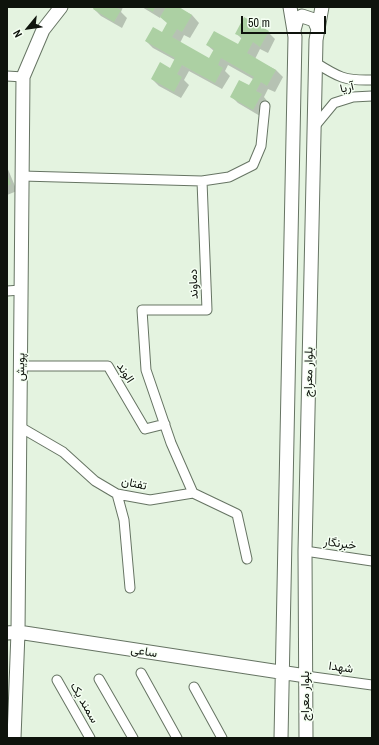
<!DOCTYPE html>
<html>
<head>
<meta charset="utf-8">
<style>
	body { margin:0 }
	#map { position:relative; width:379px; height:745px; overflow:hidden; background:#e4f3e0; font-family:"Archivo Narrow",sans-serif }
	canvas { display:block }
	.frame { position:absolute; inset:0; border:8px solid #0e130c; pointer-events:none }
	.north { position:absolute; left:8px; top:8px; width:40px; height:40px; -webkit-text-stroke:3px #f5fff3; paint-order:stroke; rotate:241deg; font-size:11px; font-weight:700; line-height:16px; text-align:center; color:#0e130c }
	.north::after { content:''; display:block; margin:auto; width:14px; height:18px; background:#0e130c; clip-path:polygon(50% 0,100% 100%,50% 72%,0 100%) }
	.scale { position:absolute; left:241px; top:16px; width:85px; height:18px; box-sizing:border-box; border:2px solid #0e130c; border-top:0; padding-left:5px; font-size:12px; line-height:14px; white-space:nowrap; color:#0e130c; -webkit-text-stroke:3px #f5fff3; paint-order:stroke }
</style>
</head>
<body>
<div id="map">
<canvas width="379" height="745"></canvas>
<div class="frame"></div>
<div class="north">N</div>
<div class="scale">50 m</div>
</div>
<script>
const g = document.querySelector('canvas').getContext('2d');
g.lineJoin = 'round';
function paint(path, color) {
  g.fillStyle = color;
  g.fill(path, 'evenodd');
}
function stroke(path, color, width, dash) {
  g.strokeStyle = color;
  g.lineWidth = width;
  g.lineCap = dash ? 'butt' : 'round';
  g.setLineDash(dash || []);
  g.stroke(path);
}
function write(font, color, halo, rows, align = 'center') {
  g.font = font + ' "Archivo Narrow",Vazirmatn,sans-serif';
  g.lineWidth = 3;
  g.setLineDash([]);
  g.textBaseline = 'middle';
  g.strokeStyle = halo;
  g.fillStyle = color;
  for (const [text, x, y, turn = 0] of rows) {
    g.save();
    g.translate(x, y);
    g.rotate((+turn || 0) * Math.PI / 180);
    g.textAlign = isNaN(turn) ? turn : align;
    if (halo) g.strokeText(text, 0, 0);
    g.fillText(text, 0, 0);
    g.restore();
  }
}
paint(new Path2D(`
	M 95,7 L 123,7 L 121,12 L 127,18 L 122,28 L 101,16 L 94,9 Z
	M 142,7 L 177,7 L 192,15 L 199,23 L 190,38 L 184,35 L 180,43 L 209,59 L 214,51 L 207,45 L 238,46 L 242,39 L 236,33 L 268,32 L 275,39 L 268,53 L 260,49 L 255,59 L 276,70 L 283,77 L 275,92 L 268,89 L 264,97 L 268,102 L 260,116 L 238,103 L 231,96 L 249,87 L 253,79 L 228,65 L 225,71 L 230,76 L 222,89 L 189,71 L 184,80 L 189,85 L 181,98 L 159,86 L 152,79 L 170,69 L 175,60 L 153,48 L 146,41 L 162,33 L 168,23 L 161,16 L 160,18 Z
	M 7,167 L 17,191 L 7,195 Z`), '#0003');
paint(new Path2D(`
	M 94,7 L 115,7 L 121,10 L 114,22 L 93,9 Z
	M 145,7 L 155,7 L 153,12 Z
	M 166,7 L 179,7 L 192,15 L 182,32 L 177,29 L 172,37 L 209,58 L 214,49 L 206,45 L 214,31 L 238,44 L 242,37 L 235,34 L 244,17 L 269,31 L 260,47 L 253,42 L 247,53 L 276,70 L 267,86 L 261,82 L 256,91 L 262,94 L 253,110 L 230,97 L 239,80 L 249,85 L 254,77 L 221,58 L 218,65 L 223,68 L 215,83 L 182,65 L 177,74 L 182,77 L 174,92 L 151,79 L 160,62 L 170,68 L 175,58 L 145,41 L 153,27 L 162,32 L 167,23 L 160,17 Z
	M 7,174 L 11,184 L 7,186 Z`), '#acd0a3');
const street = new Path2D(`
	M 316,63 C 338,77 345,81 372,80
	M 7,76 L 23,77
	M 315,126 L 334,103 L 353,97 L 372,96
	M 22,176 L 202,181 L 207,310 L 142,310 L 146,370 L 171,443 L 193,493
	M 202,181 L 229,177 L 253,165 L 261,146 L 265,106
	M 7,291 L 21,290
	M 21,366 L 108,366 L 145,429 L 165,424
	M 20,427 L 63,452 L 95,481 L 117,494 L 150,500 L 193,493 L 237,514 L 247,559
	M 117,494 L 124,520 L 130,588
	M 305,551 L 372,561
	M 141,673 L 177,738
	M 306,676 L 372,685
	M 99,679 L 133,738
	M 57,680 L 90,738
	M 194,687 L 222,738`);
const secondary = new Path2D(`
	M 294,30 L 297,19 L 302,16 L 314,20 L 318,29
	M 7,633 L 18,632 L 306,676
	M 14,738 L 18,632 L 23,77 L 43,30 L 61,7
	M 281,738 L 295,37 L 290,7
	M 306,738 L 305,551 L 316,40 L 322,7`);
stroke(street, '#667463', 11);
stroke(secondary, '#667463', 15);
stroke(street, '#fff', 9);
stroke(secondary, '#fff', 13);
write('12px', '#0e130c', '#f5fff3', [
	["آریا",347,88,-13],
	["دماوند",194,284,-92],
	["پویش",21,367,-89],
	["بلوار معراج",309,372,-89],
	["الوند",125,373,57],
	["تفتان",134,484,12],
	["خبرنگار",340,544,8],
	["ساعی",144,652,9],
	["شهدا",341,668,8],
	["بلوار معراج",306,696,-90],
	["سمند یک",84,703,60]
]);
</script>
</body>
</html>
